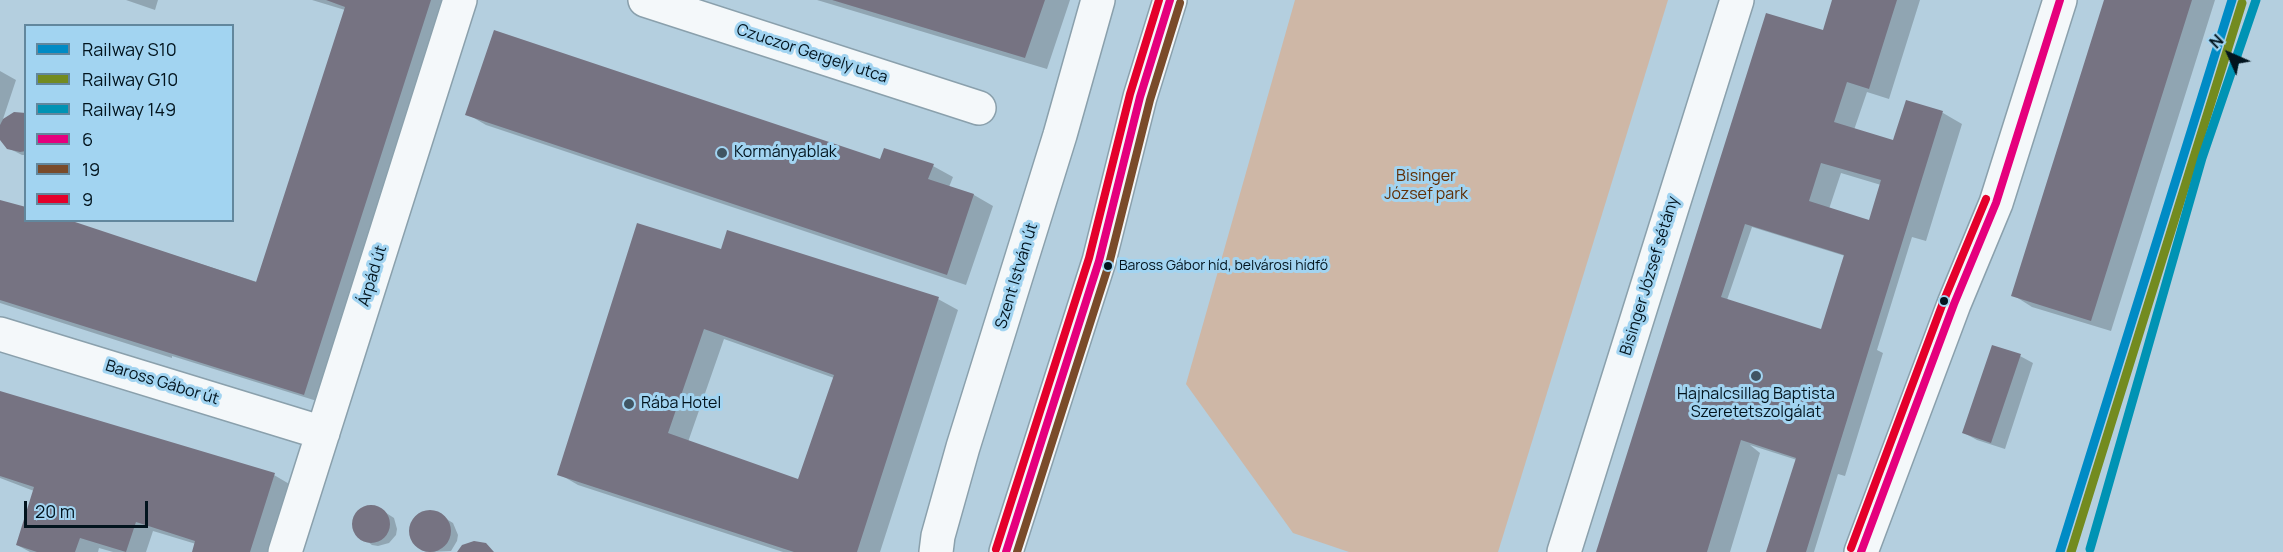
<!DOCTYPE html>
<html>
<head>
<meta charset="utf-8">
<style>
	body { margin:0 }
	#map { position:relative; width:2283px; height:552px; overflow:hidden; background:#b4cfdf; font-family:Manrope,sans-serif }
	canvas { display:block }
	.legend { position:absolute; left:24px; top:24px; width:210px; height:198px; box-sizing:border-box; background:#a2d4f1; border:2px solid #62879d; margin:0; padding:8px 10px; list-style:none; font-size:18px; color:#02141e }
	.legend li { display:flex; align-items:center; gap:12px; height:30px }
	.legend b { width:30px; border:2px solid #62879d }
	.north { position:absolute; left:2199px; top:24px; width:60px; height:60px; -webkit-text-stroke:4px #a2d4f1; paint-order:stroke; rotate:315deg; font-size:16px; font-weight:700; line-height:24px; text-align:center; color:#02141e }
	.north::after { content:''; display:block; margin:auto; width:21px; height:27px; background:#02141e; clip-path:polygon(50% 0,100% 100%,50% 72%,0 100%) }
	.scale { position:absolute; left:24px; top:501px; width:124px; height:27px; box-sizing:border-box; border:3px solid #02141e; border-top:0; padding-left:8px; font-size:18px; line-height:21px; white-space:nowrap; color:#02141e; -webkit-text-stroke:4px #a2d4f1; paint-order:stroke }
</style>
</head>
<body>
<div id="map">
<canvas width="2283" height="552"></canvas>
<ul class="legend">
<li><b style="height:8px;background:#008bc5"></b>Railway S10</li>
<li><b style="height:8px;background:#738b1f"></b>Railway G10</li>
<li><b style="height:8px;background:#0093b4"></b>Railway 149</li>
<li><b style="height:8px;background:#e5007d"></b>6</li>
<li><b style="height:8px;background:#7a4b2a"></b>19</li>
<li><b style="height:8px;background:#e4002b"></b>9</li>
</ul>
<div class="north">N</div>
<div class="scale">20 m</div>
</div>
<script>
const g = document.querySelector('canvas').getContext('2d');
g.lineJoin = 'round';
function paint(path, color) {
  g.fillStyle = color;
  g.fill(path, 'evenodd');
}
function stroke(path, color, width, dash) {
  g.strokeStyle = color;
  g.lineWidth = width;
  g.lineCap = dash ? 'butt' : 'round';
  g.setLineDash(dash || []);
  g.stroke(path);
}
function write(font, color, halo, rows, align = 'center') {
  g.font = font + ' Manrope,sans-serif';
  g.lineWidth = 6;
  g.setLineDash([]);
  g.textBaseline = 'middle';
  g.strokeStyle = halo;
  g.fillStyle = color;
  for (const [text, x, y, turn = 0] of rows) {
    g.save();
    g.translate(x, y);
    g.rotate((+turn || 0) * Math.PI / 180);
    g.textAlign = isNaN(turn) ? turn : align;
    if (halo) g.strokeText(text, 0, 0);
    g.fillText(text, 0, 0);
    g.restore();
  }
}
paint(new Path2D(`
	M 1295,0 L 1668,0 L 1498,552 L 1349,552 L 1293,533 L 1186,384 Z`), '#ceb7a6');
paint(new Path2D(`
	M 126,0 L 158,0 L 155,10 Z
	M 312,0 L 454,0 L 317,401 L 172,356 L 172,358 L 0,303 L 0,201 L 26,220 L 64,220 L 257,282 L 345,10 Z
	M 817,0 L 1070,0 L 1047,69 Z
	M 1834,0 L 1920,0 L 1889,99 L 1867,92 L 1854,130 L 1894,142 L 1907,102 L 1943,113 L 1962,124 L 1926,241 L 1912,237 L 1877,350 L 1883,353 L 1845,476 L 1838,474 L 1814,552 L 1768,552 L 1797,460 L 1750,445 L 1760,453 L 1730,552 L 1598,552 L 1824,32 ZM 1841,173 L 1881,185 L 1870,222 L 1829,209 ZM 1752,227 L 1845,256 L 1822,330 L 1727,300 Z
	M 2106,0 L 2215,0 L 2111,331 L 2032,307 L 2013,295 Z
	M 0,71 L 16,80 L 2,122 L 26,116 L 26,155 L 22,155 L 8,148 L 0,134 Z
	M 467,114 L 881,160 L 884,150 L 933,166 L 953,177 L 949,187 L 974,195 L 993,206 L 966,285 L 486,125 Z
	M 722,251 L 938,299 L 958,310 L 880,552 L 783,552 L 578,485 L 559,474 ZM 724,339 L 834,378 L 799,480 L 688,442 Z
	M 2020,356 L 2033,363 L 2005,449 L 1977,440 L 1964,433 Z
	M 0,392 L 274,475 L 291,485 L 270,552 L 193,552 L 196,544 L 153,531 L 146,552 L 113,552 L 99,548 L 98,552 L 30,552 L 17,545 L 34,491 L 0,478 Z
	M 365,507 L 377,507 L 394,518 L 397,529 L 396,535 L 389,543 L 378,546 L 372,545 L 355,532 L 354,520 L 356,514 Z
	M 435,512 L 453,523 L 458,535 L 457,541 L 451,551 L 429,552 L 414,541 L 412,528 L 418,516 L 422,513 Z`), '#0003');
paint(new Path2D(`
	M 326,0 L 431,0 L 304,395 L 0,300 L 0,200 L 26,207 L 26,220 L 69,220 L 256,282 L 345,7 Z
	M 832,0 L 1045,0 L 1025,58 Z
	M 1832,0 L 1897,0 L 1869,89 L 1847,82 L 1834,122 L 1893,140 L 1906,100 L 1943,111 L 1806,552 L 1766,552 L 1796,458 L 1741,440 L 1707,552 L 1596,552 L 1766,13 L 1823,30 ZM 1821,163 L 1881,180 L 1869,220 L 1809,201 ZM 1745,224 L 1844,255 L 1821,329 L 1721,297 Z
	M 2104,0 L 2192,0 L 2091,321 L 2011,296 Z
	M 494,30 L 880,159 L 884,148 L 934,164 L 928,179 L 974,194 L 947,275 L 465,115 Z
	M 14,112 L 26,113 L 26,151 L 20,152 L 7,149 L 0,140 L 0,125 L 3,119 Z
	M 637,223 L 721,249 L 727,230 L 939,297 L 857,552 L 794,552 L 557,475 ZM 704,329 L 834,375 L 798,479 L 668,433 Z
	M 1992,345 L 2021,354 L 1991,443 L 1962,433 Z
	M 0,391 L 275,473 L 250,552 L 192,552 L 195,541 L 136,522 L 126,552 L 80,538 L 75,552 L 37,552 L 16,545 L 34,487 L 0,476 Z
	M352 524a19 19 0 1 1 38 0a19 19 0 1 1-38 0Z
	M409 531a21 21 0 1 1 42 0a21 21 0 1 1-42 0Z
	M 474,541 L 486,543 L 494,552 L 457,552 L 462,545 Z`), '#767382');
const street = new Path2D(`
	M 645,0 L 979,108
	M 0,334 L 323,433
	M 285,552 L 460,0
	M 1564,552 L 1737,0
	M 1861,552 L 1954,304 L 1996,203 L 2060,0`);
const primary = new Path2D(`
	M 936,552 L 938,536 L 963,447 L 1060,135 L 1098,0
	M 1006,552 L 1099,261 L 1140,97 L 1170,0`);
stroke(street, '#8aa0ac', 36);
stroke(primary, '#8aa0ac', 36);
stroke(street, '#f4f8fa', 33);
stroke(primary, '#f4f8fa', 33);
stroke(new Path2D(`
	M 1006,552 L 1099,261 L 1140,97 L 1170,0
	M 1861,552 L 1954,304 L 1996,203 L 2060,0`), '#e5007d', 8);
stroke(new Path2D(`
	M 1017,552 L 1109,264 L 1150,100 L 1180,3`), '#7a4b2a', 8);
stroke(new Path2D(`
	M 1851,548 L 1944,300 L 1986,199
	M 996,549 L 1089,258 L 1130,94 L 1159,0`), '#e4002b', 8);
stroke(new Path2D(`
	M 2060,552 L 2232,0`), '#008bc5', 9);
stroke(new Path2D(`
	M 2071,552 L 2242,3`), '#738b1f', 9);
stroke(new Path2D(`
	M 2090,549 L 2202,158 L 2256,0`), '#0093b4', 9);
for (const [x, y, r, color] of [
	[722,153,6,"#405562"],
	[1108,266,5,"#02141e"],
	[1944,301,5,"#02141e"],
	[1756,376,6,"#405562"],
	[629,404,6,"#405562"]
]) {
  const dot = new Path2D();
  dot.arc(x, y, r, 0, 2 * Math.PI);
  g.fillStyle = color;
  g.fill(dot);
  stroke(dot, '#a2d4f1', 2);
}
write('14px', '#02141e', '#a2d4f1', [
	["Baross Gábor híd, belvárosi hídfő",1119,266]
], 'left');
write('16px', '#02141e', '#a2d4f1', [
	["Czuczor Gergely utca",812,54,18],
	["Árpád út",373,276,-73],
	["Szent István út",1017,276,-73],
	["Bisinger József sétány",1650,276,-73],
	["Baross Gábor út",162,383,17]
]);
write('16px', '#02141e', '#a2d4f1', [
	["Kormányablak",734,153],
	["Hajnalcsillag Baptista",1756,395,"center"],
	["Szeretetszolgálat",1756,413,"center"],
	["Rába Hotel",641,404]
], 'left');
write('16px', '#612f05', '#a2d4f1', [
	["Bisinger",1426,177],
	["József park",1426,195]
]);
</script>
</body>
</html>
